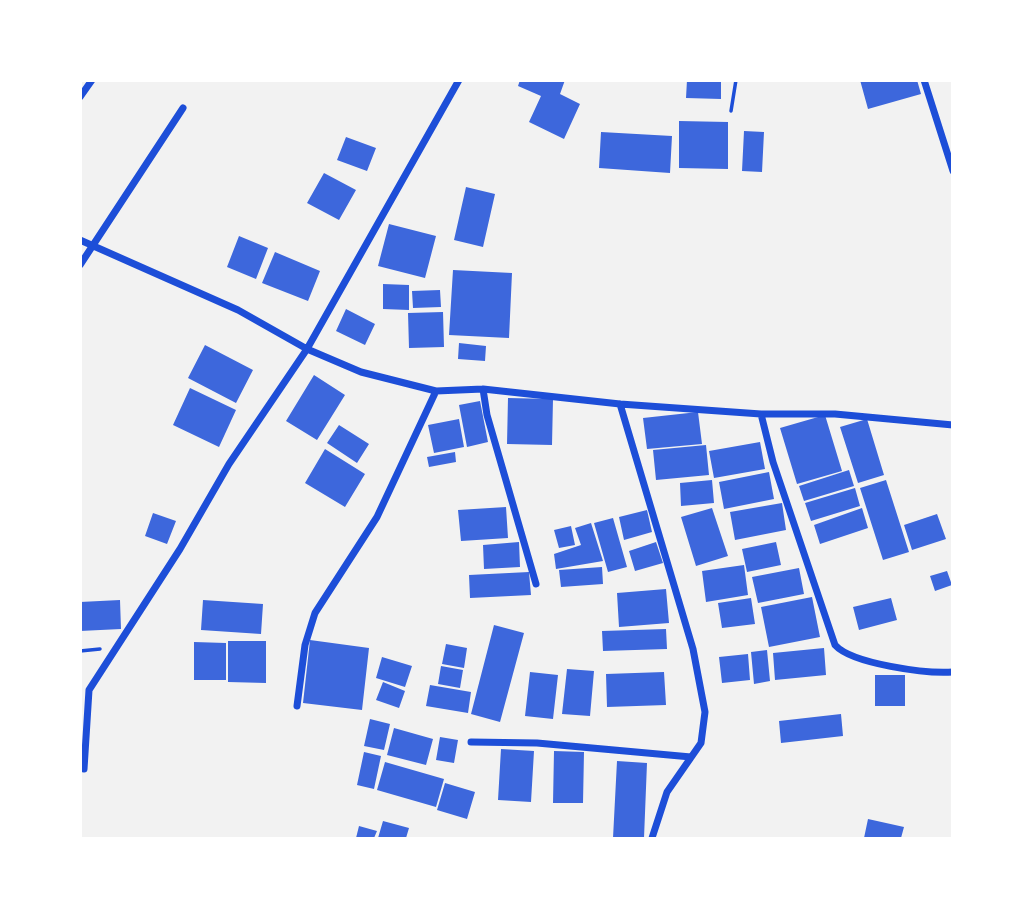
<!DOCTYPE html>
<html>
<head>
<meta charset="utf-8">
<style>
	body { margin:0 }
	#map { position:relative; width:1033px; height:919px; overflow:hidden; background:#f2f2f2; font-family:Mulish,sans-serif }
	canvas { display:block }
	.frame { position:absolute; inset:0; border:82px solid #fff; pointer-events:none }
</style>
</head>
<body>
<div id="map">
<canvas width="1033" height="919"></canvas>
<div class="frame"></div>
</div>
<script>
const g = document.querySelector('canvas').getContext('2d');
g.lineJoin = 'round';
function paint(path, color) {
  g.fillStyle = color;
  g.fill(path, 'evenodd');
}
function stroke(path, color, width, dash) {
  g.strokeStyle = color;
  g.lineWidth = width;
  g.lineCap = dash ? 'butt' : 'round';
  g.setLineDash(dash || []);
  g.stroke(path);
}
paint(new Path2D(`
	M 520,80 L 565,80 L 560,94 L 580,104 L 564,139 L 529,122 L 541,96 L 518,86 Z
	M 687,80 L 721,80 L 721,99 L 686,98 Z
	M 860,80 L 917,80 L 921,94 L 868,109 Z
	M 679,121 L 728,122 L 728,169 L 679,168 Z
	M 744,131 L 764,132 L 762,172 L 742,171 Z
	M 601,132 L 672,136 L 670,173 L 599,168 Z
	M 346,137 L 376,148 L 367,171 L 337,160 Z
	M 324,173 L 356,190 L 339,220 L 307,203 Z
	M 466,187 L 495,194 L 483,247 L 454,240 Z
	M 389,224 L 436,236 L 425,278 L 378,266 Z
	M 239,236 L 268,248 L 256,279 L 227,267 Z
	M 275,252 L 320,271 L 308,301 L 262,283 Z
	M 453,270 L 512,273 L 509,338 L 449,335 Z
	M 383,284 L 409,285 L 409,310 L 383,309 Z
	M 440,290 L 441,307 L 413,308 L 412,291 Z
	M 346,309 L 375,324 L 365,345 L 336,331 Z
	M 443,312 L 444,347 L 409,348 L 408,313 Z
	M 459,343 L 486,346 L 485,361 L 458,359 Z
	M 205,345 L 253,370 L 236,403 L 188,378 Z
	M 314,375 L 345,395 L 317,440 L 286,421 Z
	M 190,388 L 236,410 L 219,447 L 173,425 Z
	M 508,398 L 553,399 L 552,445 L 507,444 Z
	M 480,401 L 488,442 L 467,447 L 459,405 Z
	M 698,412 L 702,444 L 647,449 L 643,418 Z
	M 825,415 L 842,471 L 797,484 L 780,428 Z
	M 459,419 L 464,447 L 434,453 L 428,425 Z
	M 867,419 L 884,475 L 858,483 L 840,427 Z
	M 339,425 L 369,444 L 357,463 L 327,443 Z
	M 760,442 L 765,469 L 714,478 L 709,451 Z
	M 706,445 L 709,475 L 656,480 L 653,450 Z
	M 325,449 L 365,474 L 345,507 L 305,483 Z
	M 455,452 L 456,462 L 429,467 L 427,457 Z
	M 849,470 L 854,486 L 804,501 L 799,486 Z
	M 769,472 L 774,499 L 724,509 L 719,482 Z
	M 712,480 L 714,503 L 681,506 L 680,483 Z
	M 886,480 L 909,552 L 883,560 L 860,488 Z
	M 855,488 L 860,506 L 811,521 L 805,503 Z
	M 782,503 L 786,530 L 735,540 L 730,512 Z
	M 506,507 L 508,538 L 461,541 L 458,510 Z
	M 712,508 L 728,556 L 696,566 L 681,517 Z
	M 862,508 L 868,528 L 820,544 L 814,525 Z
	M 647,510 L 652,532 L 624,540 L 619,517 Z
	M 153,513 L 176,521 L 167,544 L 145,536 Z
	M 937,514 L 946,539 L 912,550 L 904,525 Z
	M 613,518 L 627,567 L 608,572 L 594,523 Z
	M 591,523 L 603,561 L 556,569 L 554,554 L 581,545 L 575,528 Z
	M 571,526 L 575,545 L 559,548 L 554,530 Z
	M 519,542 L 520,567 L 484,569 L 483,545 Z
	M 656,542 L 663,563 L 635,571 L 629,551 Z
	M 776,542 L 781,565 L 747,572 L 742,549 Z
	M 744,565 L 748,595 L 706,602 L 702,571 Z
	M 602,567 L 603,584 L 561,587 L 559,570 Z
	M 799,568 L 804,594 L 758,603 L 752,577 Z
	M 947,571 L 952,585 L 935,591 L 930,576 Z
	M 529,572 L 531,595 L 470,598 L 469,575 Z
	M 666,589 L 669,623 L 619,627 L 617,593 Z
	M 812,597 L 820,637 L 769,647 L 761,607 Z
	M 751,598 L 755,624 L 722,628 L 718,603 Z
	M 891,598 L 897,620 L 859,630 L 853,607 Z
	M 120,600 L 121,629 L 80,631 L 80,602 Z
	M 203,600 L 263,604 L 261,634 L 201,630 Z
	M 494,625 L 524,633 L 500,722 L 471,714 Z
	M 666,629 L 667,649 L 603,651 L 602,631 Z
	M 310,640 L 369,648 L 362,710 L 303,703 Z
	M 228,641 L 266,641 L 266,683 L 228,682 Z
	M 194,642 L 226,643 L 226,680 L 194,680 Z
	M 446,644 L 467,648 L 464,668 L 442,664 Z
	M 824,648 L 826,675 L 775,680 L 773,653 Z
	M 767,650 L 770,681 L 754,684 L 751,652 Z
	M 748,654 L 750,680 L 722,683 L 719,657 Z
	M 382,657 L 412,666 L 405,687 L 376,678 Z
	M 441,666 L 463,670 L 460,688 L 438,684 Z
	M 567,669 L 594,671 L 590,716 L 562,714 Z
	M 530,672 L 558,675 L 553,719 L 525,716 Z
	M 664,672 L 666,705 L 607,707 L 606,674 Z
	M 875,675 L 905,675 L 905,706 L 875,706 Z
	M 383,682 L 405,691 L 399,708 L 376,700 Z
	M 430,685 L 471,692 L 468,713 L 426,706 Z
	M 841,714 L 843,736 L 781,743 L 779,721 Z
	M 370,719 L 390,724 L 384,750 L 364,746 Z
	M 394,728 L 433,739 L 426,765 L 387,755 Z
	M 440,737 L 458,740 L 454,763 L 436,760 Z
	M 501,749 L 534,751 L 531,802 L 498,800 Z
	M 554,751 L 584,752 L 583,803 L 553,803 Z
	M 364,752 L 381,756 L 374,789 L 357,785 Z
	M 617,761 L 647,763 L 644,838 L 613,838 Z
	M 385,762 L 444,779 L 436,807 L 377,790 Z
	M 445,783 L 475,792 L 467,819 L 437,810 Z
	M 868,819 L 904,827 L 901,838 L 864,838 Z
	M 383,821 L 409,828 L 406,838 L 378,838 Z
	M 359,826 L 377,831 L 374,838 L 356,838 Z`), '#3d67dc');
stroke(new Path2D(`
	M 731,111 L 736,80
	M 80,651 L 100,649`), '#1d4ed8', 3.5);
stroke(new Path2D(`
	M 924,80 L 953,171
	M 80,97 L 92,80
	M 80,240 L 238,310 L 307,349 L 361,372 L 436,391 L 483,389 L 620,404 L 761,414 L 835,414 L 953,425
	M 80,265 L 183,108
	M 483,389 L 487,415 L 536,584
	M 620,404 L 693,649 L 705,712 L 701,743 L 667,792 L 652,838
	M 761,414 L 773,462 L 835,645 C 852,664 927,674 953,672
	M 297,706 L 305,645 L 315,613 L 377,517 L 436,391
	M 471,742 L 537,743 L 691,757
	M 84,769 L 89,690 L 180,549 L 229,464 L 307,349 L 459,80`), '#1d4ed8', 7);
</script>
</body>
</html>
